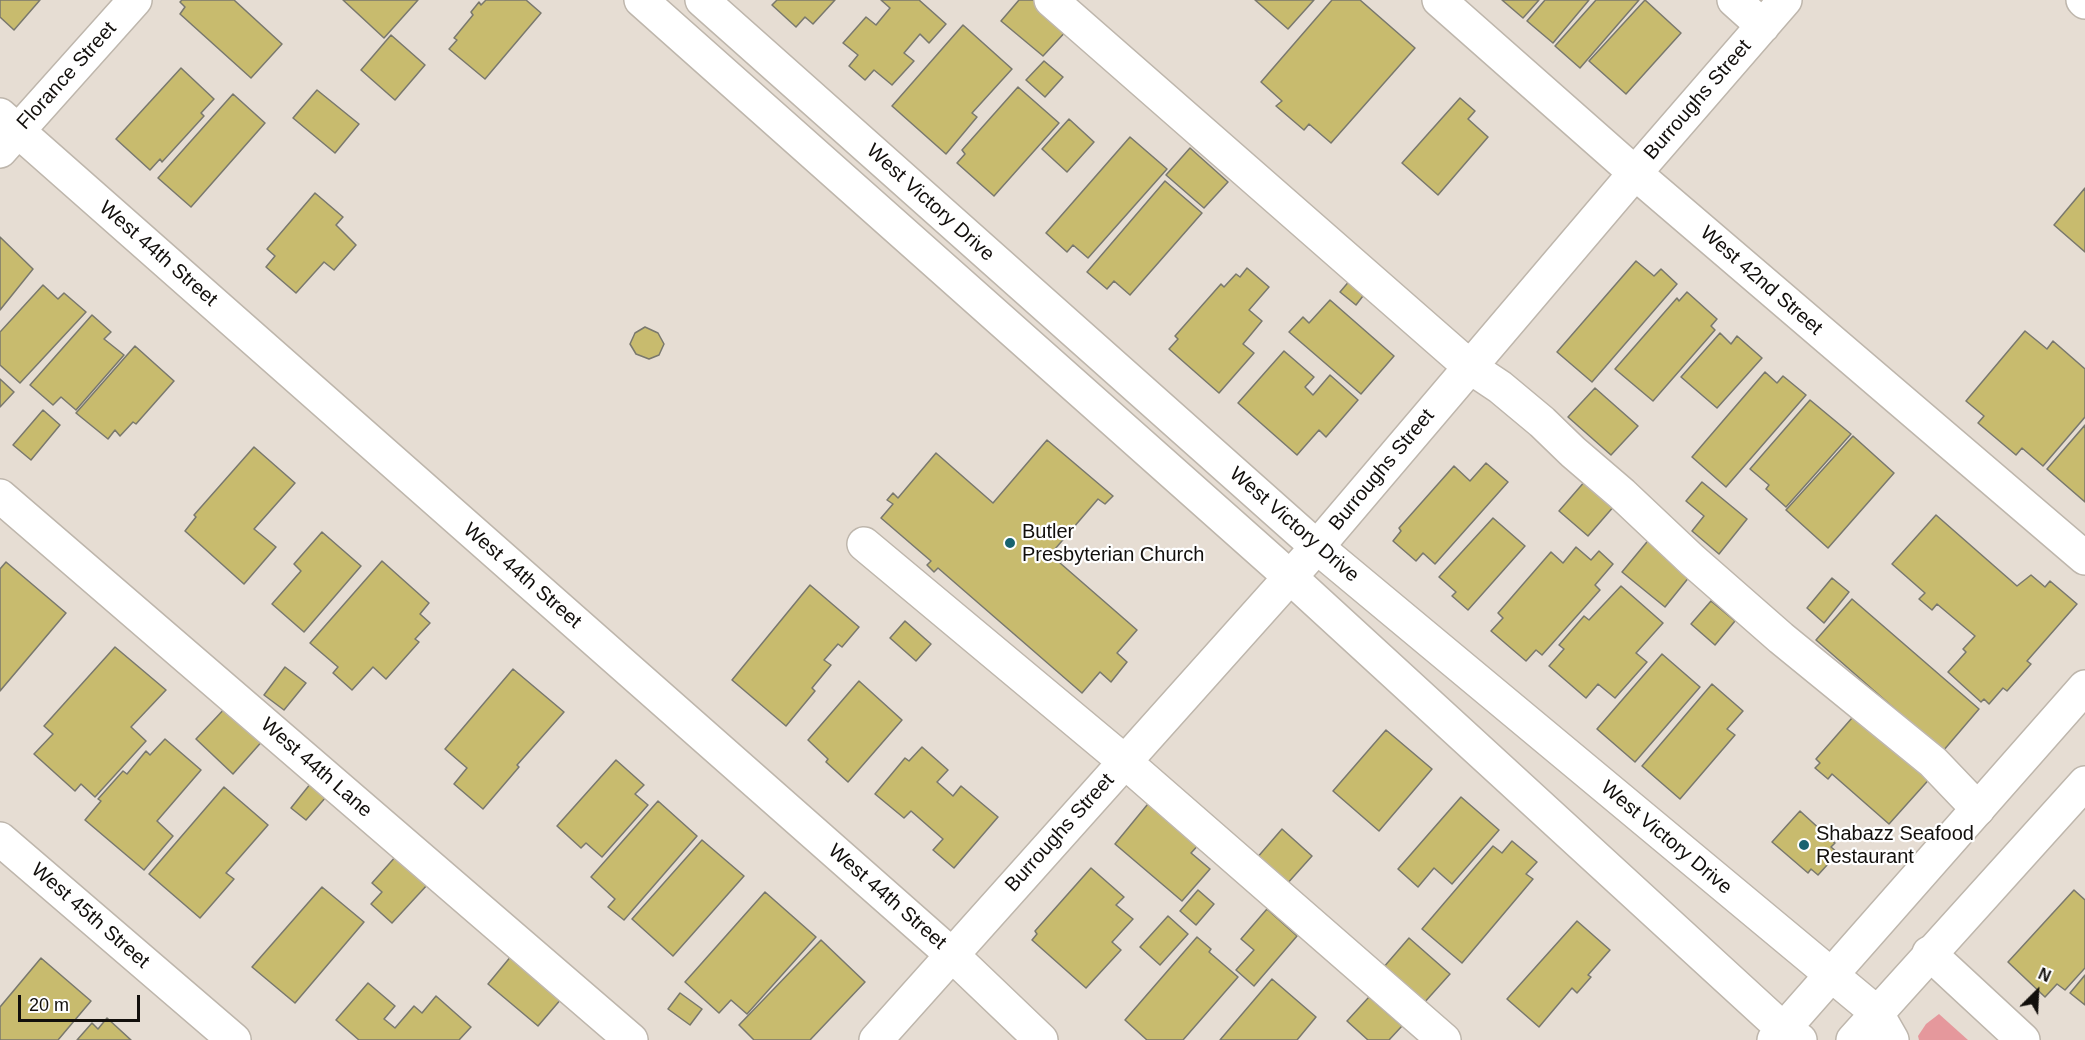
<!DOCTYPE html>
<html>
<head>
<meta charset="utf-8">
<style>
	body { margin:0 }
	#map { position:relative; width:2085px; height:1040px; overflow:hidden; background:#e6ddd3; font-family:Arial,sans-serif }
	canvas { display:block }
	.north { position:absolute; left:2007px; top:962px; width:60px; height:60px; -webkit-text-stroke:4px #fff; paint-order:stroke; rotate:24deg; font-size:16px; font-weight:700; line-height:24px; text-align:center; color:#120f0c }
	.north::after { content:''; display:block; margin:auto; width:21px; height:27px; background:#120f0c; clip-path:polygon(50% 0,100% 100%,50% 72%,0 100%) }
	.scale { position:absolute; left:18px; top:995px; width:122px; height:27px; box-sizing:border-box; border:3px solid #120f0c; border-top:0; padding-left:8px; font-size:18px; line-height:21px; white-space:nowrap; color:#120f0c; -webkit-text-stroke:4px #fff; paint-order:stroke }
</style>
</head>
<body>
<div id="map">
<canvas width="2085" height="1040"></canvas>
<div class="north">N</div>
<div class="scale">20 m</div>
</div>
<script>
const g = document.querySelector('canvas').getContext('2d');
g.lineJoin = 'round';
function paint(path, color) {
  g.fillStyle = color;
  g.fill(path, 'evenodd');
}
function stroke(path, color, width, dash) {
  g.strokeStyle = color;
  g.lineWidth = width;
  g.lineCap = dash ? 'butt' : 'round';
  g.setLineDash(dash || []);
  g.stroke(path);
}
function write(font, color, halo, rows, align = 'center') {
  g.font = font + ' Arial,sans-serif';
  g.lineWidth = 4.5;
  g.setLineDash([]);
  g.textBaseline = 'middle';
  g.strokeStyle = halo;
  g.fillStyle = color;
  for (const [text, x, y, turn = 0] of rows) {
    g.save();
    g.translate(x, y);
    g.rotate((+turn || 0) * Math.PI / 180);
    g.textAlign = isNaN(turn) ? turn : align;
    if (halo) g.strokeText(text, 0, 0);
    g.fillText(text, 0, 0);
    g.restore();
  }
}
paint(new Path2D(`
	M 1939,1014 L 1968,1040 L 1919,1040 L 1918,1036 L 1926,1024 Z`), '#e5989c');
const building = new Path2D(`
	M 0,0 L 40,0 L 14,30 L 0,17 Z
	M 182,0 L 234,0 L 282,44 L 251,78 L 180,14 L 185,7 L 180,2 Z
	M 343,0 L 418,0 L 384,38 Z
	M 486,0 L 526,0 L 541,13 L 485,79 L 449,49 L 457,40 L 454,38 L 473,15 L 471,12 L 479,2 L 481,5 Z
	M 777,0 L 835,0 L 813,24 L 805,17 L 796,27 L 772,5 Z
	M 881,0 L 919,0 L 946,24 L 929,43 L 920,34 L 904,53 L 914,61 L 892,85 L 874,70 L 865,80 L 849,66 L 858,55 L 843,43 L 866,17 L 876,25 L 890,8 Z
	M 1019,0 L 1037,0 L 1069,28 L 1043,56 L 1001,21 Z
	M 1255,0 L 1314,0 L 1288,29 Z
	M 1332,0 L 1360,0 L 1415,48 L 1331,143 L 1309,124 L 1304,130 L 1276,106 L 1282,101 L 1261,82 Z
	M 1502,0 L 1539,0 L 1523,18 Z
	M 1545,0 L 1589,0 L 1553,43 L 1527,21 Z
	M 1596,0 L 1639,0 L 1580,68 L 1555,46 Z
	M 1645,0 L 1681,33 L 1626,94 L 1589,61 Z
	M 963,25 L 1012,69 L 972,113 L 977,117 L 946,154 L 892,106 Z
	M 391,35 L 425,65 L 395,100 L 361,70 Z
	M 1044,61 L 1063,77 L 1045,97 L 1026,80 Z
	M 181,68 L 214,99 L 201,113 L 204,116 L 162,162 L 160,159 L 150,170 L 116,139 Z
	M 1018,87 L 1059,123 L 994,196 L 957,163 L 965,154 L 962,150 Z
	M 317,90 L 359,124 L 335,153 L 293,118 Z
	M 233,94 L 265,123 L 191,207 L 158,178 Z
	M 1460,98 L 1475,111 L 1468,119 L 1488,137 L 1438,195 L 1402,163 Z
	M 1069,119 L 1094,142 L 1067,172 L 1042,149 Z
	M 1130,137 L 1167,169 L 1088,258 L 1073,245 L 1067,252 L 1046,233 Z
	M 1190,148 L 1228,182 L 1204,208 L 1166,175 Z
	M 1165,181 L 1202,213 L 1130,295 L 1114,281 L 1107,289 L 1087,272 Z
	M 2085,188 L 2085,252 L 2054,225 Z
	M 315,193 L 343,217 L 336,225 L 356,245 L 334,270 L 324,262 L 296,293 L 266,267 L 275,256 L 267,249 Z
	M 0,237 L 33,269 L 0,310 Z
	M 1636,261 L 1654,276 L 1661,269 L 1677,284 L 1592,382 L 1557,352 Z
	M 1247,268 L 1269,287 L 1249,310 L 1262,321 L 1243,344 L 1254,353 L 1219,393 L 1169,349 L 1178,339 L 1175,336 L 1221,284 L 1224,287 L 1236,274 L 1240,277 Z
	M 1351,279 L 1366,292 L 1356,305 L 1340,292 Z
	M 43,285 L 58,299 L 64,293 L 86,312 L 20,383 L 0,365 L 0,332 Z
	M 1687,292 L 1717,319 L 1711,326 L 1715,330 L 1653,401 L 1615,369 L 1677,298 L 1679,301 Z
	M 1330,300 L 1394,356 L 1361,394 L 1289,332 L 1303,317 L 1309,323 Z
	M 92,315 L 111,332 L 104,339 L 124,355 L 76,410 L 61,397 L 53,405 L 30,385 Z
	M 645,327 L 658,333 L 664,344 L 659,355 L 649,359 L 636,354 L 630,344 L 635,333 Z
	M 2025,331 L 2047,349 L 2053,341 L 2085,369 L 2085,417 L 2043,466 L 2022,448 L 2016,455 L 1978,423 L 1984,416 L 1966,401 Z
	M 1720,333 L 1731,344 L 1737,336 L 1762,358 L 1717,408 L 1681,377 Z
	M 135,346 L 174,381 L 136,424 L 133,422 L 120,436 L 115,430 L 108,439 L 76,413 Z
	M 1284,351 L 1314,377 L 1305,387 L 1313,395 L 1330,375 L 1358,400 L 1326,437 L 1319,430 L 1297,455 L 1238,403 Z
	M 1765,372 L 1777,383 L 1783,376 L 1806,395 L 1726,487 L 1692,457 Z
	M 0,379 L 14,392 L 0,407 Z
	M 1595,388 L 1638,426 L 1611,455 L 1568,417 Z
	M 1810,400 L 1851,434 L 1786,507 L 1766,489 L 1769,485 L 1750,469 Z
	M 43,410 L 60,425 L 31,460 L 13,445 Z
	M 2085,425 L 2085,502 L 2047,469 Z
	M 1853,436 L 1894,473 L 1828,548 L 1786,510 Z
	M 1047,440 L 1113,496 L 1105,504 L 1098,499 L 1055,549 L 1065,558 L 1060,563 L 1137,630 L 1117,653 L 1127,662 L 1111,682 L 1100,672 L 1082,693 L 938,568 L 934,572 L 927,565 L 931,561 L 881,518 L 893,504 L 887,500 L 893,493 L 898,498 L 936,453 L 993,503 Z
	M 254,447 L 295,483 L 254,529 L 276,547 L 244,584 L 185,531 L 196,517 L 194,515 Z
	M 1486,463 L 1508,482 L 1435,564 L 1423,553 L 1416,561 L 1393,541 L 1401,531 L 1399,528 L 1454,466 L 1470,481 Z
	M 1586,480 L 1615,505 L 1588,536 L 1559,511 Z
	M 1702,482 L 1747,519 L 1719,554 L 1692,531 L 1704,516 L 1686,501 Z
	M 1936,515 L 2017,586 L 2031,575 L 2045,587 L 2050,581 L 2077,604 L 2027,661 L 2031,664 L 2007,691 L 2003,688 L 1989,704 L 1984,699 L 1981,702 L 1948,672 L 1966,652 L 1963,649 L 1975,636 L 1937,604 L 1932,610 L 1919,599 L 1925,593 L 1892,564 Z
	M 1493,518 L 1525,546 L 1468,610 L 1452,596 L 1456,592 L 1439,577 Z
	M 322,532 L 361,566 L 304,632 L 272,604 L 301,571 L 294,564 Z
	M 1651,537 L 1694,571 L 1665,607 L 1622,572 Z
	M 1576,547 L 1591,560 L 1599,551 L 1613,564 L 1595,585 L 1600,590 L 1542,655 L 1536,650 L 1526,661 L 1491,631 L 1503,618 L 1498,613 L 1551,552 L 1563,563 Z
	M 382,561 L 429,603 L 420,614 L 430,623 L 415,639 L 419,642 L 386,679 L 373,667 L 352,690 L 333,673 L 338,667 L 310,643 Z
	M 6,562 L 66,613 L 0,691 L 0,569 Z
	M 1832,578 L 1849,592 L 1824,623 L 1807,608 Z
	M 810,585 L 859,627 L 842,647 L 838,644 L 824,660 L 831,665 L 812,688 L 815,691 L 786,726 L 732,680 Z
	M 1621,586 L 1663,623 L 1636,653 L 1647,662 L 1615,698 L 1598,684 L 1586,698 L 1549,666 L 1564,649 L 1559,645 L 1584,616 L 1589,620 Z
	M 1852,599 L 1979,709 L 1943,751 L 1816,640 Z
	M 1711,601 L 1735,621 L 1715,645 L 1691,624 Z
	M 905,621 L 931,644 L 916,661 L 890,638 Z
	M 115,647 L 166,690 L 131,727 L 146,741 L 95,797 L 81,784 L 75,791 L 34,754 L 53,734 L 44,726 Z
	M 1662,654 L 1700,687 L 1635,762 L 1597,729 Z
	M 285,667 L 306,683 L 284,710 L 264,695 Z
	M 513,669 L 564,712 L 517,765 L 519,767 L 483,809 L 454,784 L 467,768 L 445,749 Z
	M 859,681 L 902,720 L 848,782 L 826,762 L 828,759 L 808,740 Z
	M 1712,684 L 1743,711 L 1727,729 L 1735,735 L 1680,799 L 1642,766 Z
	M 228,705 L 265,738 L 233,774 L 196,739 Z
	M 1859,710 L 1933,775 L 1889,824 L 1832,774 L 1828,779 L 1815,768 L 1820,763 L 1816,759 Z
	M 1386,730 L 1432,769 L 1379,831 L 1333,791 Z
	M 165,739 L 201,770 L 157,821 L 173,836 L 144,870 L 85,820 L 101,801 L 98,799 L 123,771 L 127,774 L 146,751 L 150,755 Z
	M 922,747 L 948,770 L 937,782 L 953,796 L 961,786 L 998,817 L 954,868 L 933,850 L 943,839 L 911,811 L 904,818 L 875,794 L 905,758 L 909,761 Z
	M 616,760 L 644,785 L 635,794 L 648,805 L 602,857 L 586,843 L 581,848 L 557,826 Z
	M 311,783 L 326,797 L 306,820 L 291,808 Z
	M 224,787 L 268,825 L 226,873 L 234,879 L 200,918 L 149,874 Z
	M 1461,797 L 1499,830 L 1452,884 L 1434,868 L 1418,887 L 1398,869 Z
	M 1152,799 L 1202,841 L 1191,853 L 1210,869 L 1182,901 L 1115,844 Z
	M 658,801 L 697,836 L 624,920 L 608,907 L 615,899 L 591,877 Z
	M 1800,811 L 1835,843 L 1831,847 L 1838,853 L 1818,875 L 1811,869 L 1808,873 L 1772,842 Z
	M 1282,829 L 1312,856 L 1286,885 L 1256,859 Z
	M 702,840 L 744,876 L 673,956 L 632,919 Z
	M 1512,841 L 1537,862 L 1526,874 L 1533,879 L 1462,963 L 1422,929 L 1493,846 L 1502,853 Z
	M 397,855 L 428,884 L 392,923 L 371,904 L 382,892 L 372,883 Z
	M 1091,868 L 1124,897 L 1116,905 L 1133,919 L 1112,942 L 1121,950 L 1086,988 L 1032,940 L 1037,934 L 1035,931 Z
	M 322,887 L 364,922 L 295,1003 L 252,967 Z
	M 1198,890 L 1214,904 L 1196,925 L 1180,911 Z
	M 2074,890 L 2085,900 L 2085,968 L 2065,990 L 2057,984 L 2045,997 L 2008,962 Z
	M 765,892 L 816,937 L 747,1014 L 731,1000 L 719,1013 L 685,982 Z
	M 1267,909 L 1297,936 L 1254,986 L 1236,970 L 1254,950 L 1241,939 Z
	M 1168,916 L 1188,934 L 1160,965 L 1140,947 Z
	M 1577,921 L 1610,950 L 1588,975 L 1591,977 L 1577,993 L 1572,988 L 1539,1027 L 1507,999 Z
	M 1197,937 L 1211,949 L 1209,952 L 1238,977 L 1183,1040 L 1147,1040 L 1125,1020 Z
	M 1409,938 L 1450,974 L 1423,1004 L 1383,968 Z
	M 821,940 L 865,982 L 810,1040 L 754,1040 L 739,1025 Z
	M 512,955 L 562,998 L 538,1026 L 488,984 Z
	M 41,958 L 91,1001 L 58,1040 L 0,1040 L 0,1007 Z
	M 2085,975 L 2085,1005 L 2070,993 Z
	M 1272,979 L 1316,1017 L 1297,1040 L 1220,1040 Z
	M 368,983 L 395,1006 L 384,1019 L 395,1028 L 414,1006 L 422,1013 L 436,996 L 471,1027 L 459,1040 L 359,1040 L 336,1020 Z
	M 680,993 L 702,1009 L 690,1025 L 668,1009 Z
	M 1369,997 L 1402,1026 L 1389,1040 L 1368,1040 L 1347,1021 Z
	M 107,1018 L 131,1040 L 77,1040 L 92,1023 L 98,1029 Z`);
paint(building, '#c8bb6e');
stroke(building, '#79786d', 1.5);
const minor = new Path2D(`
	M 1051,0 L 1470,367 L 1500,387 L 1542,422 L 1573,452 L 1622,494 L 1692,560 L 1781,638 L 1933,762 L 1978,809
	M 1439,0 L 1635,173 L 2085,558
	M 1734,0 L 1763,26
	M 2083,0 L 2085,2
	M 0,115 L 951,954 L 1041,1040
	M 0,151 L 135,0
	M 0,496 L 631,1040
	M 864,544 L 1124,761 L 1444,1040
	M 0,839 L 234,1040
	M 1929,953 L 2023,1040
	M 876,1040 L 1317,547 L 1635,173 L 1785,0`);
const major = new Path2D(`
	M 641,0 L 1290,577 L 1783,1029 L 1800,1040
	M 702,0 L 1317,547 L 1876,1012 L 1892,1040
	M 1774,1040 L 2085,687
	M 1853,1040 L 2085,783`);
stroke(minor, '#beb6ac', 36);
stroke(major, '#beb6ac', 36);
stroke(minor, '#fff', 33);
stroke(major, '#fff', 33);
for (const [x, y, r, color] of [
	[1010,543,6,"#17626f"],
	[1804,845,6,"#17626f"]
]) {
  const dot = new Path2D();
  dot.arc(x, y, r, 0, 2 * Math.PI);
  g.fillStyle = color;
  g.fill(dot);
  stroke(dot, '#fff', 2);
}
write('20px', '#120f0c', '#fff', [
	["Florance Street",67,76,-48],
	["Burroughs Street",1698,100,-49],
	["West Victory Drive",930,203,42],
	["West 44th Street",158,254,41],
	["West 42nd Street",1761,281,41],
	["Burroughs Street",1382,470,-50],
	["West Victory Drive",1294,525,41],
	["West 44th Street",522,576,41],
	["West 44th Lane",316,768,41],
	["Burroughs Street",1060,833,-48],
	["West Victory Drive",1666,838,40],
	["West 44th Street",887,897,41],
	["West 45th Street",90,916,41]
]);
write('20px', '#120f0c', '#fff', [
	["Butler",1022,532],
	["Presbyterian Church",1022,555],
	["Shabazz Seafood",1816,834],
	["Restaurant",1816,857]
], 'left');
</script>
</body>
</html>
